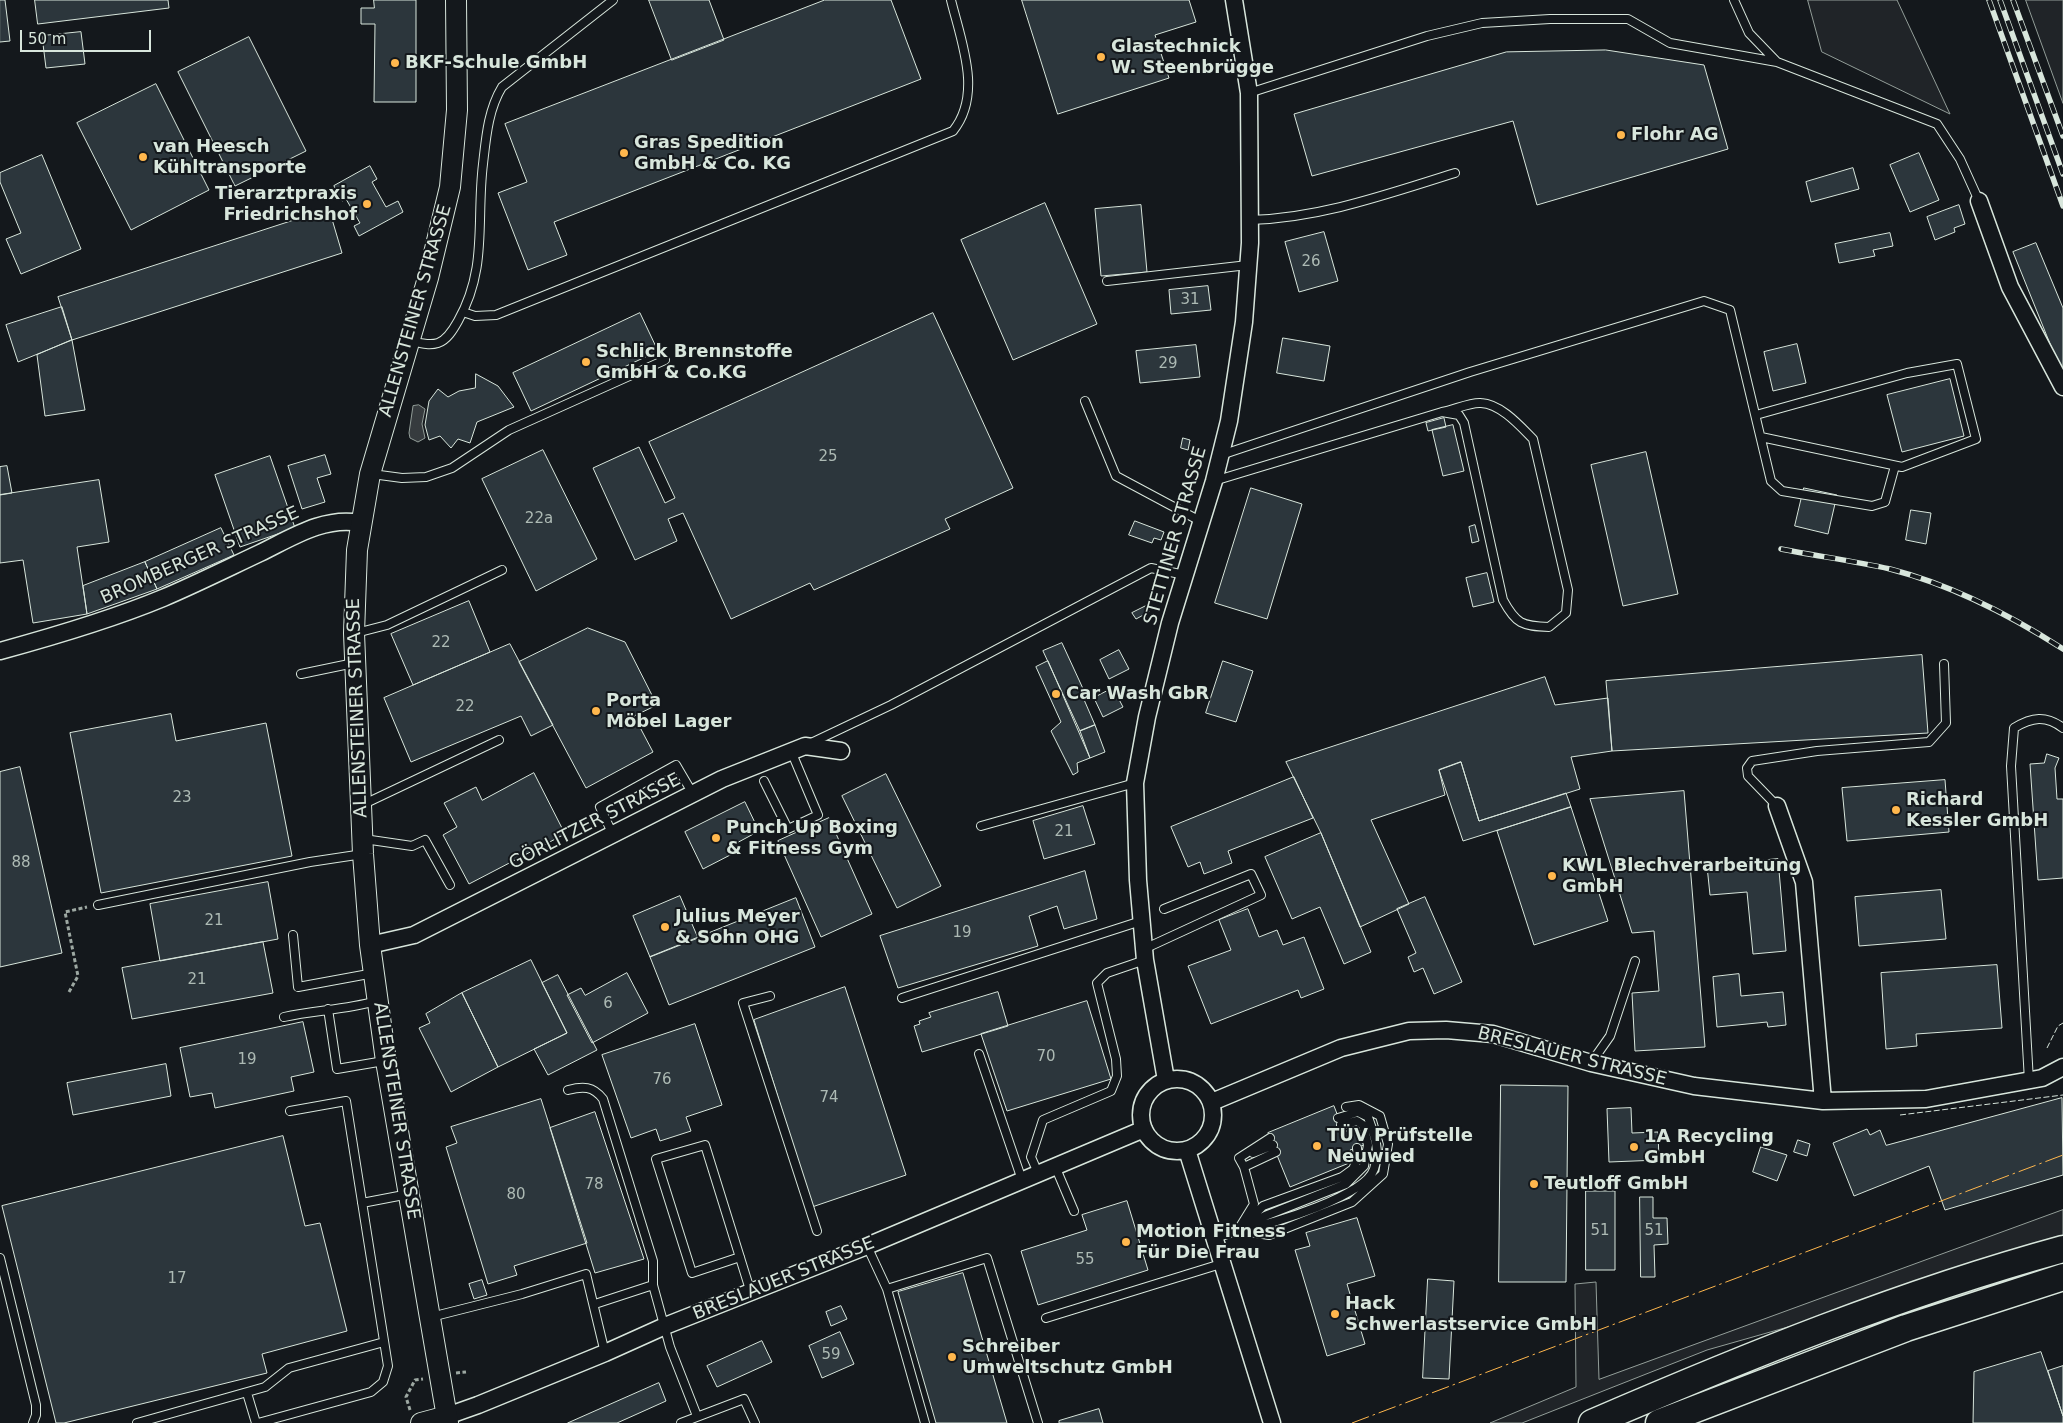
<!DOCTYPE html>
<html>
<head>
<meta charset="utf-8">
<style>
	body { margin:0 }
	#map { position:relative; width:2063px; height:1423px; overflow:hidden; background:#14181c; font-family:"DejaVu Sans",sans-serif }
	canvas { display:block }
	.scale { position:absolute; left:20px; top:30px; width:131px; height:22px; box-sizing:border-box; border:2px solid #d8e6dc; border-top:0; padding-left:6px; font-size:15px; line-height:18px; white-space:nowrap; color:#d8e6dc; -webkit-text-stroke:4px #14181c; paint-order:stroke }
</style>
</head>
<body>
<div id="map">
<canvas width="2063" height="1423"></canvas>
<div class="scale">50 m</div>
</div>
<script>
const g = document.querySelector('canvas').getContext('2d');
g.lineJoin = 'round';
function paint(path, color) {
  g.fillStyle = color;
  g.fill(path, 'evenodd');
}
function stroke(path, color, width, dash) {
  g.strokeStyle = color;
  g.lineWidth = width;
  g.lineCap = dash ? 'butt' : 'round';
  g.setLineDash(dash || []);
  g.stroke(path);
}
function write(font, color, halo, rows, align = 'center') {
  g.font = font + ' "DejaVu Sans",sans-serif';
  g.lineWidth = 4;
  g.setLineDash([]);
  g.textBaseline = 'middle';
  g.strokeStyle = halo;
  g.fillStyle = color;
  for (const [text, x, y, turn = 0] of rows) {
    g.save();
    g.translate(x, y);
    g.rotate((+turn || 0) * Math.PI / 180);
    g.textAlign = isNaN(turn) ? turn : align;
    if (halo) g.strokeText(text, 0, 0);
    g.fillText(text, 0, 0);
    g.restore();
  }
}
const green = new Path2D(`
	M 1808,0 L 1897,0 L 1950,114 L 1822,52 Z
	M 2026,0 L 2063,0 L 2063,103 Z
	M 2063,1210 L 2063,1237 L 1809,1321 L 1707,1350 L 1522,1423 L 1490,1423 L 1576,1387 L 1575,1284 L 1596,1282 L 1599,1379 Z`);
paint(green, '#202428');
stroke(green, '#939e99', 1);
const water = new Path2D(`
	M 419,405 L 425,409 L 422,424 L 425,438 L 418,442 L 410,438 L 409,433 L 413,406 Z`);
paint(water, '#363b3e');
stroke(water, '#939e99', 1);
const building = new Path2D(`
	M 0,0 L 5,0 L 10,41 L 0,42 Z
	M 35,0 L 168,0 L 169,8 L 38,24 Z
	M 374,0 L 416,0 L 416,102 L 374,102 L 375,24 L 361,24 L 361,8 L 374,8 Z
	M 649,0 L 709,0 L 724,40 L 672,60 Z
	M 825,0 L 891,0 L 921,79 L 554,222 L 567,255 L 528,270 L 498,193 L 527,182 L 505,124 Z
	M 1022,0 L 1189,0 L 1196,22 L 1155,35 L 1169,78 L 1058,114 Z
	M 81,32 L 85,64 L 46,68 L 42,36 Z
	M 249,37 L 306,151 L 235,186 L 178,72 Z
	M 1606,50 L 1704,65 L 1728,149 L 1537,205 L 1513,121 L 1312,176 L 1294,114 L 1506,52 Z
	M 156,84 L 209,190 L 131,230 L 77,123 Z
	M 1919,153 L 1939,200 L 1910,212 L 1890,165 Z
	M 42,155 L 81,249 L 21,274 L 6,239 L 21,233 L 0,182 L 0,173 Z
	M 370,166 L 377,179 L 372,182 L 386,207 L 398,201 L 403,212 L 359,236 L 354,226 L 360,223 L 346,199 L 342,201 L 334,186 Z
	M 1853,168 L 1859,189 L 1811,202 L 1806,182 Z
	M 1045,203 L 1097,324 L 1013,360 L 961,240 Z
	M 1141,205 L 1147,272 L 1101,276 L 1095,209 Z
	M 1959,205 L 1965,224 L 1954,228 L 1955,232 L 1935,240 L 1927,217 Z
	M 329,209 L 342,253 L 72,340 L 58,297 Z
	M 1324,232 L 1338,281 L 1299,292 L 1285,242 Z
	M 1890,233 L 1893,246 L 1873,250 L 1875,256 L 1839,263 L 1835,244 Z
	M 2036,243 L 2063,308 L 2063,376 L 2013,252 Z
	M 1208,286 L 1211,310 L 1171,314 L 1169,290 Z
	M 62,307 L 72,340 L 18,362 L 6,325 Z
	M 640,313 L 658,351 L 531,411 L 513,373 Z
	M 933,313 L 1013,488 L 945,519 L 950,529 L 814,590 L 810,583 L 731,619 L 683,513 L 668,519 L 677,541 L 635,560 L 593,468 L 639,447 L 665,503 L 675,498 L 649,442 Z
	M 1283,338 L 1330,346 L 1324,381 L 1277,373 Z
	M 72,340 L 85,410 L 45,416 L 37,355 Z
	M 1797,344 L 1806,383 L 1773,391 L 1764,352 Z
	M 1196,345 L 1200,377 L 1140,383 L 1136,351 Z
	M 476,374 L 498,386 L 514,407 L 477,422 L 470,443 L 458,439 L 451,448 L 440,436 L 429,440 L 425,425 L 429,401 L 438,389 L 448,397 L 459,391 L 475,388 Z
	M 1950,379 L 1964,436 L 1902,452 L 1887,395 Z
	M 1444,418 L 1446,427 L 1428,431 L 1426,423 Z
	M 1453,425 L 1464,471 L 1443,476 L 1432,430 Z
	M 1183,438 L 1190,440 L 1188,450 L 1181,448 Z
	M 543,450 L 597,559 L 536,591 L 482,479 Z
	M 1646,452 L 1678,594 L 1623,606 L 1591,465 Z
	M 325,455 L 331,474 L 317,478 L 325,502 L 302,509 L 288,466 Z
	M 270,456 L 295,528 L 240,547 L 215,475 Z
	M 7,466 L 12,493 L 0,495 L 0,467 Z
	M 99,480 L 109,542 L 77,547 L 87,614 L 33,623 L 23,560 L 0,563 L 0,495 Z
	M 1251,488 L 1302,504 L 1267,619 L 1215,603 Z
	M 1804,488 L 1837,495 L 1828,534 L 1795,526 Z
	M 1911,510 L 1931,513 L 1926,544 L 1906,540 Z
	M 1135,521 L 1164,532 L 1161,540 L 1154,538 L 1152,543 L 1129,535 Z
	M 1475,525 L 1479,541 L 1472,543 L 1469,527 Z
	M 221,528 L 234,555 L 157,589 L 145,562 Z
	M 145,562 L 157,589 L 87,614 L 83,586 Z
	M 1487,573 L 1494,602 L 1473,607 L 1466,578 Z
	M 469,601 L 490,652 L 413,685 L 391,634 Z
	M 1146,606 L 1149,612 L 1136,619 L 1132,613 Z
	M 588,628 L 625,642 L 657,705 L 634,716 L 653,752 L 586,788 L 519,662 Z
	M 1062,643 L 1085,693 L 1082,695 L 1095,725 L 1080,731 L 1043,651 Z
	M 510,644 L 553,725 L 531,736 L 521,716 L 411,762 L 384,698 Z
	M 1119,650 L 1129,669 L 1109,679 L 1100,660 Z
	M 1922,655 L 1928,733 L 1612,751 L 1606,681 Z
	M 1048,661 L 1090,758 L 1077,763 L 1078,772 L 1073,775 L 1051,731 L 1061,722 L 1036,667 Z
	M 1223,661 L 1253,671 L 1236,722 L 1206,713 Z
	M 1545,677 L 1555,705 L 1608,698 L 1612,751 L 1571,757 L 1580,789 L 1479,821 L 1461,762 L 1439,770 L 1445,795 L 1371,820 L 1409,904 L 1360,927 L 1321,833 L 1286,762 Z
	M 1113,688 L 1123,707 L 1103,717 L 1094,698 Z
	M 171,714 L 176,741 L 266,723 L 292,856 L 101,893 L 70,733 Z
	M 1095,725 L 1105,752 L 1090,758 L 1080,731 Z
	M 2047,754 L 2059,758 L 2055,768 L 2057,799 L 2063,799 L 2063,878 L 2038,880 L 2030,764 L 2044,763 Z
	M 1461,762 L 1479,821 L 1566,793 L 1571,807 L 1463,841 L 1439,770 Z
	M 20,767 L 62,953 L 0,967 L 0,772 Z
	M 534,773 L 565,834 L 469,884 L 443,835 L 457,827 L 444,803 L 476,787 L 482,800 Z
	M 886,774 L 941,886 L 897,908 L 842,796 Z
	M 1294,777 L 1313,818 L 1228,851 L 1232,863 L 1204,874 L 1200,862 L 1188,867 L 1171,827 Z
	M 1945,780 L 1949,832 L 1847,841 L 1842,788 Z
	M 1684,791 L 1705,1047 L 1635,1051 L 1632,993 L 1659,991 L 1654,931 L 1632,933 L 1590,799 Z
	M 745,802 L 759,831 L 733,845 L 736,852 L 703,869 L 685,832 Z
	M 1083,806 L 1095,844 L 1044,859 L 1033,821 Z
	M 1571,807 L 1608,921 L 1534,945 L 1497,831 Z
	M 829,818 L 872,914 L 821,937 L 778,841 Z
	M 1321,833 L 1371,952 L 1344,964 L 1320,907 L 1292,919 L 1265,857 Z
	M 1778,859 L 1786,951 L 1753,954 L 1747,892 L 1710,895 L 1707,866 Z
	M 1085,871 L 1097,919 L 1064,929 L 1057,906 L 1029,916 L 1038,946 L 898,988 L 880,936 Z
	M 268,882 L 278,939 L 160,961 L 150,904 Z
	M 1941,890 L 1946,939 L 1859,946 L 1855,897 Z
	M 680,896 L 698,938 L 650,957 L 633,916 Z
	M 1425,897 L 1462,982 L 1434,994 L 1423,968 L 1414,972 L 1408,957 L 1416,953 L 1397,909 Z
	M 796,898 L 815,947 L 669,1005 L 650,957 Z
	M 1248,909 L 1259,937 L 1277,930 L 1283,945 L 1304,937 L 1324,989 L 1301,998 L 1298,990 L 1211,1024 L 1188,966 L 1231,950 L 1219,920 Z
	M 263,942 L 273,993 L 132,1019 L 122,968 Z
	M 531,960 L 567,1033 L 498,1067 L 462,993 Z
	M 1997,965 L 2002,1028 L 1916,1034 L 1917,1046 L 1886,1049 L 1881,973 Z
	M 627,973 L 648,1013 L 592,1043 L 567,995 L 581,988 L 585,995 Z
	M 1739,974 L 1741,996 L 1783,992 L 1786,1025 L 1768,1027 L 1767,1022 L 1717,1027 L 1713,977 Z
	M 558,975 L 597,1050 L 548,1075 L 534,1049 L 567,1033 L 542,983 Z
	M 845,987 L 906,1175 L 812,1207 L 754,1020 Z
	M 998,992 L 1008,1026 L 922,1052 L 914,1026 L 920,1024 L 919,1021 L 931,1017 L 929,1013 Z
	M 462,993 L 498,1067 L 451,1092 L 419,1028 L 430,1023 L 426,1014 Z
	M 1087,1001 L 1111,1079 L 1007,1111 L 981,1034 Z
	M 303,1022 L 314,1072 L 291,1077 L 294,1091 L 215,1108 L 212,1093 L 190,1097 L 180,1048 Z
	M 695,1024 L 722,1105 L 686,1117 L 691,1131 L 660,1141 L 656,1129 L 631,1138 L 602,1055 Z
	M 166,1064 L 171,1096 L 73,1115 L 67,1083 Z
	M 1501,1085 L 1568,1086 L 1566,1282 L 1499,1282 Z
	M 2062,1098 L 2063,1175 L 1945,1210 L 1929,1166 L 1854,1196 L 1833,1143 L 1867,1129 L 1870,1135 L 1880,1130 L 1886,1145 Z
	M 541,1099 L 587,1243 L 514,1266 L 517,1275 L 488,1284 L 446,1147 L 457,1143 L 451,1127 Z
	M 1334,1106 L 1344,1132 L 1356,1127 L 1364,1145 L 1350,1150 L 1354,1161 L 1290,1187 L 1268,1133 Z
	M 1631,1108 L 1632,1133 L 1658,1132 L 1659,1160 L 1609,1162 L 1607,1109 Z
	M 595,1112 L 644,1259 L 595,1273 L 550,1128 Z
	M 283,1136 L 305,1226 L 320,1223 L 347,1331 L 262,1354 L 267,1373 L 64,1423 L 56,1423 L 2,1206 Z
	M 1798,1140 L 1810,1144 L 1807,1156 L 1794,1152 Z
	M 1761,1147 L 1787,1155 L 1777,1181 L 1753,1172 Z
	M 1586,1191 L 1615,1191 L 1615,1270 L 1586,1270 Z
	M 1640,1197 L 1653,1197 L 1653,1218 L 1667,1218 L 1668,1244 L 1654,1245 L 1655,1277 L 1641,1277 Z
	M 1127,1201 L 1148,1270 L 1038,1305 L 1021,1251 L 1087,1230 L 1082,1215 Z
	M 1357,1218 L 1375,1276 L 1347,1284 L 1365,1344 L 1327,1356 L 1295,1250 L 1310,1246 L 1306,1233 Z
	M 963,1273 L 1007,1423 L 936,1423 L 898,1292 Z
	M 1428,1279 L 1454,1281 L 1449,1379 L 1423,1378 Z
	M 482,1280 L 487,1295 L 474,1299 L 469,1284 Z
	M 841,1306 L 847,1319 L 831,1326 L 826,1312 Z
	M 840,1332 L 854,1364 L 822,1378 L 809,1346 Z
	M 762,1341 L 772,1362 L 717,1387 L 707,1366 Z
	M 2041,1352 L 2063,1416 L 2063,1423 L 1973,1423 L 1974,1372 Z
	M 2063,1366 L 2063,1416 L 2048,1371 Z
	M 659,1383 L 666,1401 L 617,1423 L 568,1423 Z
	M 1099,1409 L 1103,1423 L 1059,1423 L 1059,1421 Z`);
paint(building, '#2c363c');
stroke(building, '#d8e6dc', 1);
const service = new Path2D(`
	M 1734,0 L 1749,33 L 1777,62 L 1937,124 L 1960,159 L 1979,201
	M 1249,93 L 1427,36 L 1482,23 L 1550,19 L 1628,19 L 1670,43 L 1777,62
	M 1250,220 C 1321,218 1387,194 1455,173
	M 1107,281 L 1248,265
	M 463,312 L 475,316 L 496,315 L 953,131 C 983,94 961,41 951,0
	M 411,341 C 420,343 429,346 438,343 C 447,340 453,330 458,321 C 488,268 476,221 483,164 C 486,138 488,110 502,87 L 613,0
	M 1085,401 L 1116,476 L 1202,522
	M 1756,415 L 1907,373 L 1957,364 L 1976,439 L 1902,467 L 1761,437
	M 1221,455 L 1470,372 L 1704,301 L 1730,310 L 1771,481 L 1782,491 L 1872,506 L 1885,502 L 1895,466
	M 372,474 L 402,478 L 426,477 L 452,468 L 509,430 L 665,360
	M 1214,481 L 1442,412 L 1459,415 L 1464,423 L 1503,600 C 1516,624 1522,626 1549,627 L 1566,613 L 1568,590 L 1533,439 C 1520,426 1501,404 1481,403 C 1470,402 1454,410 1442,412
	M 356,633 L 387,625 L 502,570
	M 301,674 L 354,663
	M 811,743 L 891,705 L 1151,568 L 1185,575
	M 764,781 L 788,829 L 818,815 L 791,751
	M 362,805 L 499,740
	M 1777,806 L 1748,776 L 1747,768 L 1752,761 L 1817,751 L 1929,742 L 1946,723 L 1944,664
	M 981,826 L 1135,783
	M 613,835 L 600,807 L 676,765 L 693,794
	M 364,839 L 412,846 L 425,840 L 450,885
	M 98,905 L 310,862 L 363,854
	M 293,935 L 298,987 L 374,973
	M 1144,949 L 1261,895 L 1251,874 L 1164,909
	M 770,996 L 743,1003 L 817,1231
	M 902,998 L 1141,921
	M 328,1009 L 337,1069 L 384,1061
	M 284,1017 C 314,1010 346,1010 376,1001
	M 979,1054 L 1022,1180
	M 1591,1063 L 1610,1036 L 1635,961
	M 2029,1081 L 2011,766 L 2014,728 C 2032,717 2046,715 2063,728
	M 568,1090 C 583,1086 593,1086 603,1099 L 653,1261 L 653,1285
	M 1253,1153 L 1273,1145
	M 1239,1158 L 1270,1138
	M 1055,1166 L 1074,1211
	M 1244,1167 L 1276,1152
	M 1038,1173 L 1031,1157 L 1043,1120 L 1111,1091 L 1117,1076 L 1116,1059 L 1097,983 L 1107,973 L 1145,960
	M 362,1203 L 409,1194
	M 1245,1224 L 1263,1206 L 1342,1177 L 1353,1169 L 1358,1158 L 1357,1148
	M 1244,1227 L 1265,1216 L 1346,1184 L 1364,1166 L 1368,1145 L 1363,1125 L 1357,1121 L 1341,1125
	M 1245,1229 C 1273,1224 1365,1196 1374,1169 C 1381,1151 1374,1134 1368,1117 L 1358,1112 L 1338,1118
	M 1238,1230 L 1269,1235 L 1352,1202 L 1383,1174 L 1388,1144 L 1380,1116 L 1359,1105 L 1346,1107
	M 1216,1238 L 1238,1230 L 1254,1204 L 1244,1167 L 1239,1158
	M 867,1246 L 887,1289 L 925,1423
	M 740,1257 L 692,1273 L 656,1159 L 705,1145 L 751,1293
	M 0,1258 L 36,1405 L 36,1415 L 33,1423
	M 887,1289 L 987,1258 L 1038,1423
	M 595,1304 L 653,1285 L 670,1347 L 697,1416
	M 431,1317 L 522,1294 L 586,1274 L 605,1353
	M 1046,1318 L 1224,1263
	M 247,1393 L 256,1423
	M 137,1423 L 265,1387 L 289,1368 L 384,1342
	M 258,1423 L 371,1392 L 383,1382 L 388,1366 L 346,1101 L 290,1111
	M 681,1423 L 744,1399 L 755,1423`);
const minor = new Path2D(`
	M 1979,201 L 2010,287 L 2063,387
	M 0,651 C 55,636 110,620 163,598 C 196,584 228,568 260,553 C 291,538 324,516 360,523
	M 1777,806 L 1804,882 L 1823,1101
	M 370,945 L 414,935 L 722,779 L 805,746 L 841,751
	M1141 1115a36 36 0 1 1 72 0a36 36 0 1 1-72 0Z
	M 1166,1080 L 1145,960 L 1138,880 L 1135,783 L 1147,717 L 1170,623 L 1214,481 L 1229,421 L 1244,322 L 1250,243 L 1249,93 L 1234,0
	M 1212,1102 L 1341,1048 L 1409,1031 L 1446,1030 L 1493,1034 L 1591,1063 L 1694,1086 L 1823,1101 L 1926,1099 L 2042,1078 L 2063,1067
	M 1187,1150 L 1272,1423
	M 447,1416 L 478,1405 L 605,1353 L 665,1326 L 867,1246 L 1144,1129`);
const tertiary = new Path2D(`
	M 421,1423 L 447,1416
	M 448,1423 L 386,1061 L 370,945 L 363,854 L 354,633 L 357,550 L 370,474 L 428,278 L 450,187 L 457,110 L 456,0`);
const trunk = new Path2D(`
	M 1592,1423 C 1745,1357 1902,1293 2063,1249
	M 1659,1423 L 1906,1328 L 2063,1277`);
stroke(service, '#d8e6dc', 10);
stroke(minor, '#d8e6dc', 19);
stroke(tertiary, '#d8e6dc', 22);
stroke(trunk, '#d8e6dc', 29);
stroke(new Path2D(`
	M 69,992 L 78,976 L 65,912 L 87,907
	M 456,1373 L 466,1372
	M 410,1410 L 406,1397 L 415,1380 L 423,1379`), '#9da8a2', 3, [4, 2.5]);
stroke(service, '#14181c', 8);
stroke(minor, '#14181c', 16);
stroke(tertiary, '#14181c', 20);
stroke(trunk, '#14181c', 26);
const rail = new Path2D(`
	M 1989,0 L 2063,206
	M 2000,0 L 2063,174
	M 2013,0 L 2063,136
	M 1781,549 C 1817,556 1854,561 1890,569 C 1952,585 2010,615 2063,649`);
stroke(rail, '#d8e6dc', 5.5);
stroke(rail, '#14181c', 4, [11]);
stroke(new Path2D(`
	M 2047,1048 L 2058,1026 L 2063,1023
	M 1900,1115 L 2063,1095`), '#d8e6dc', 1, [6, 2.5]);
stroke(new Path2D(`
	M 1352,1423 L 2063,1155`), '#ffb74d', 1, [18, 4, 2.5, 4]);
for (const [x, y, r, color] of [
	[1101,57,5,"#ffb74d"],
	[395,63,5,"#ffb74d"],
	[1621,135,5,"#ffb74d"],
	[624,153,5,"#ffb74d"],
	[143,157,5,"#ffb74d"],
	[367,204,5,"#ffb74d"],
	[586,362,5,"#ffb74d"],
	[1056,694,5,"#ffb74d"],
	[596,711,5,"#ffb74d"],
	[1896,810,5,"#ffb74d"],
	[716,838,5,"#ffb74d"],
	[1552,876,5,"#ffb74d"],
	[665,927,5,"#ffb74d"],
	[1317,1146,5,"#ffb74d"],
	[1634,1147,5,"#ffb74d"],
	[1534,1184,5,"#ffb74d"],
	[1126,1242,5,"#ffb74d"],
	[1335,1314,5,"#ffb74d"],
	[952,1357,5,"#ffb74d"]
]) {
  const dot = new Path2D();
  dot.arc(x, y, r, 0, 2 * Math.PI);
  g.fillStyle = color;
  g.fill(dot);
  stroke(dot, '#14181c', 2);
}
write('15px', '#adbab4', null, [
	["26",1311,262],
	["31",1190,300],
	["29",1168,364],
	["25",828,457],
	["22a",539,519],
	["22",441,643],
	["22",465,707],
	["23",182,798],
	["21",1064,832],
	["88",21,863],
	["21",214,921],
	["19",962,933],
	["21",197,980],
	["6",608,1004],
	["70",1046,1057],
	["19",247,1060],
	["76",662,1080],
	["74",829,1098],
	["78",594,1185],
	["80",516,1195],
	["51",1600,1231],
	["51",1654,1231],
	["55",1085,1260],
	["17",177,1279],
	["59",831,1355]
]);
write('bold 18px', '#d8e6dc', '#14181c', [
	["Glastechnick",1111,47],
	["W. Steenbrügge",1111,68],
	["BKF-Schule GmbH",405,63],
	["Flohr AG",1631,135],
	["Gras Spedition",634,143],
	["GmbH & Co. KG",634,164],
	["van Heesch",153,147],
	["Kühltransporte",153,168],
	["Tierarztpraxis",357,194,"right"],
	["Friedrichshof",357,215,"right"],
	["Schlick Brennstoffe",596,352],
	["GmbH & Co.KG",596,373],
	["Car Wash GbR",1066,694],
	["Porta",606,701],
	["Möbel Lager",606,722],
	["Richard",1906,800],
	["Kessler GmbH",1906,821],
	["Punch Up Boxing",726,828],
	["& Fitness Gym",726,849],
	["KWL Blechverarbeitung",1562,866],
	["GmbH",1562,887],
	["Julius Meyer",675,917],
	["& Sohn OHG",675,938],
	["TÜV Prüfstelle",1327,1136],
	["Neuwied",1327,1157],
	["1A Recycling",1644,1137],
	["GmbH",1644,1158],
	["Teutloff GmbH",1544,1184],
	["Motion Fitness",1136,1232],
	["Für Die Frau",1136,1253],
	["Hack",1345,1304],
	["Schwerlastservice GmbH",1345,1325],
	["Schreiber",962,1347],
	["Umweltschutz GmbH",962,1368]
], 'left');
write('18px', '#d8e6dc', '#14181c', [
	["ALLENSTEINER STRASSE",416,311,-74],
	["STETTINER STRASSE",1176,536,-74],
	["BROMBERGER STRASSE",200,556,-24],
	["ALLENSTEINER STRASSE",358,708,-92],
	["GÖRLITZER STRASSE",595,822,-27],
	["BRESLAUER STRASSE",1572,1057,14],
	["ALLENSTEINER STRASSE",396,1111,81],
	["BRESLAUER STRASSE",784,1279,-22]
]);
</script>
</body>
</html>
